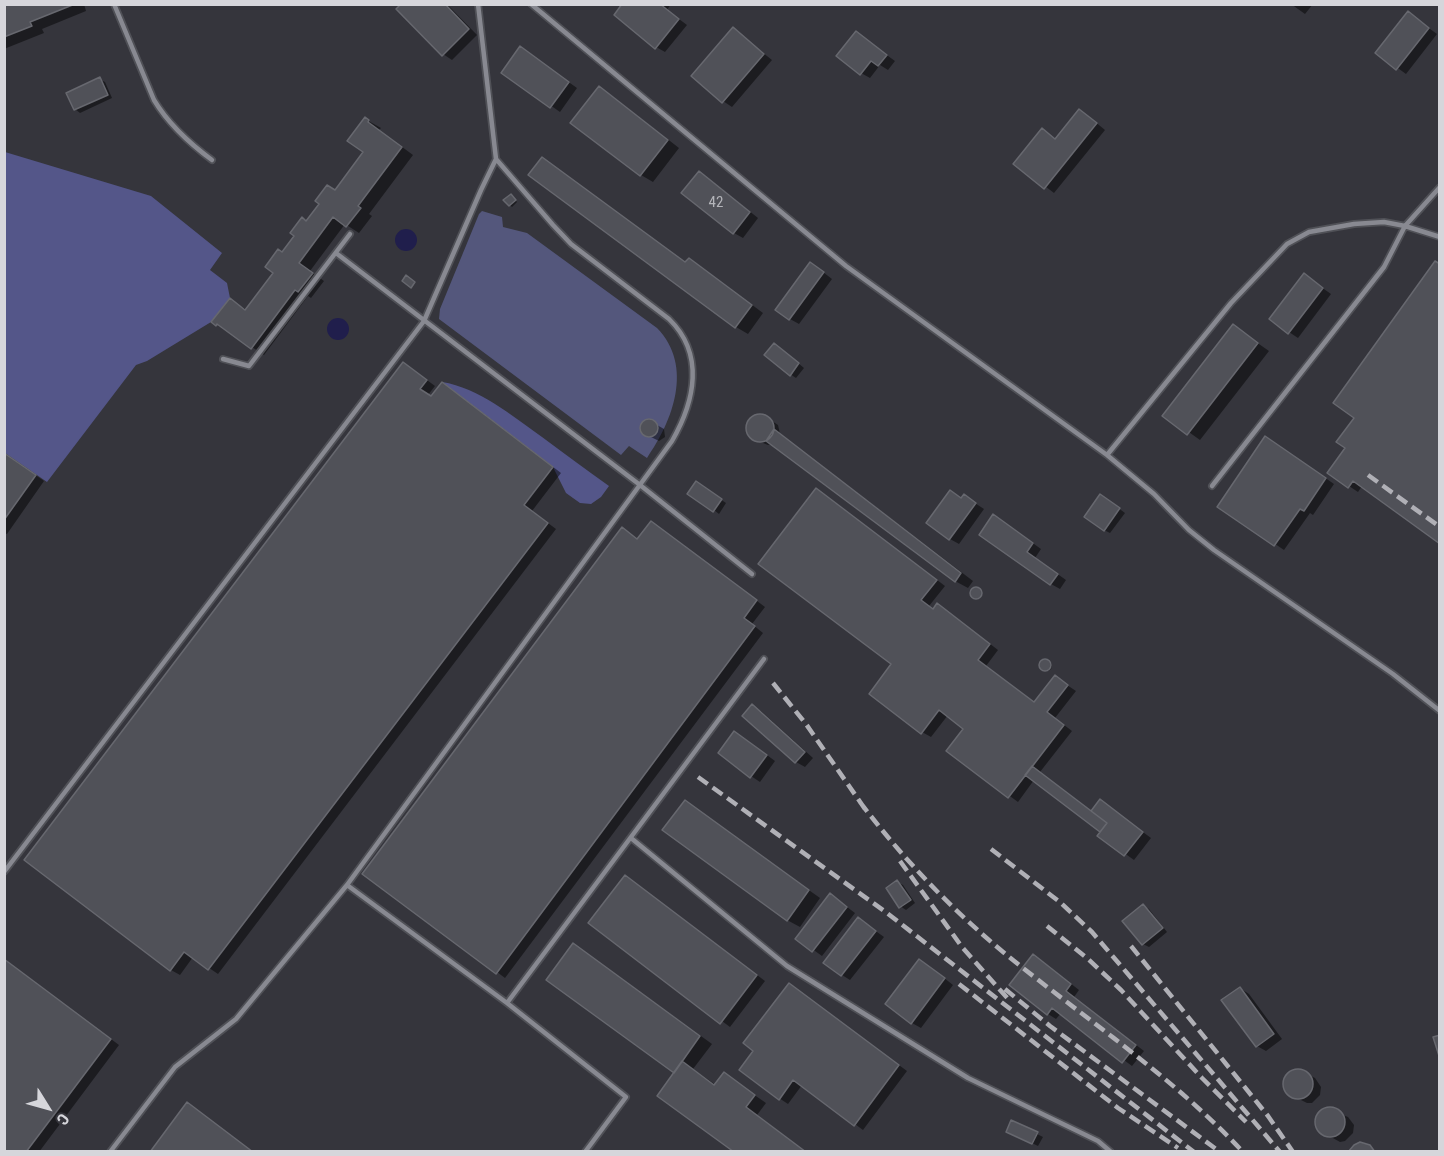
<!DOCTYPE html>
<html>
<head>
<meta charset="utf-8">
<style>
	body { margin:0 }
	#map { position:relative; width:1444px; height:1156px; overflow:hidden; background:#35353c; font-family:"Roboto Condensed",sans-serif }
	canvas { display:block }
	.frame { position:absolute; inset:0; border:6px solid #d6d6db; pointer-events:none }
	.north { position:absolute; left:18px; top:1078px; width:60px; height:60px; -webkit-text-stroke:4px #35353c; paint-order:stroke; rotate:127deg; font-size:16px; font-weight:700; line-height:24px; text-align:center; color:#d6d6db }
	.north::after { content:''; display:block; margin:auto; width:21px; height:27px; background:#d6d6db; clip-path:polygon(50% 0,100% 100%,50% 72%,0 100%) }
</style>
</head>
<body>
<div id="map">
<canvas width="1444" height="1156"></canvas>
<div class="frame"></div>
<div class="north">С</div>
</div>
<script>
const g = document.querySelector('canvas').getContext('2d');
g.lineJoin = 'round';
function paint(path, color) {
  g.fillStyle = color;
  g.fill(path, 'evenodd');
}
function stroke(path, color, width, dash) {
  g.strokeStyle = color;
  g.lineWidth = width;
  g.lineCap = dash ? 'butt' : 'round';
  g.setLineDash(dash || []);
  g.stroke(path);
}
function write(font, color, halo, rows, align = 'center') {
  g.font = font + ' "Roboto Condensed",sans-serif';
  g.lineWidth = 6;
  g.setLineDash([]);
  g.textBaseline = 'middle';
  g.strokeStyle = halo;
  g.fillStyle = color;
  for (const [text, x, y, turn = 0] of rows) {
    g.save();
    g.translate(x, y);
    g.rotate((+turn || 0) * Math.PI / 180);
    g.textAlign = isNaN(turn) ? turn : align;
    if (halo) g.strokeText(text, 0, 0);
    g.fillText(text, 0, 0);
    g.restore();
  }
}
paint(new Path2D(`
	M 482,211 L 502,217 L 503,227 L 527,233 L 657,328 C 694,366 673,421 647,458 L 629,446 L 621,455 L 439,319 L 440,309 L 479,214 Z`), '#54577c');
paint(new Path2D(`
	M 5,152 L 151,196 L 222,253 L 210,270 L 227,283 L 230,298 L 211,322 L 147,361 L 136,365 L 47,482 L 5,453 Z
	M 442,382 C 479,388 511,415 542,437 C 564,453 586,470 609,486 L 601,497 L 591,504 L 580,503 L 566,493 L 553,467 Z`), '#545689');
paint(new Path2D(`
	M395 240a11 11 0 1 1 22 0a11 11 0 1 1-22 0Z
	M327 329a11 11 0 1 1 22 0a11 11 0 1 1-22 0Z`), '#201e4c');
paint(new Path2D(`
	M 4,4 L 84,4 L 86,11 L 42,29 L 44,33 L 4,49 Z
	M 403,4 L 447,4 L 477,35 L 452,60 L 443,54 Z
	M 624,4 L 671,4 L 667,10 L 687,25 L 665,52 L 656,47 Z
	M 1291,4 L 1313,4 L 1305,14 Z
	M 1408,13 L 1437,34 L 1406,74 L 1377,53 Z
	M 733,29 L 772,60 L 732,107 L 723,101 Z
	M 856,33 L 895,61 L 888,70 L 880,65 L 870,78 L 861,73 Z
	M 529,54 L 577,88 L 560,112 L 503,72 Z
	M 99,79 L 105,82 L 112,98 L 80,113 L 75,109 Z
	M 599,88 L 611,95 L 679,148 L 653,182 L 641,175 Z
	M 1088,116 L 1105,130 L 1054,193 L 1016,164 L 1042,130 L 1056,139 Z
	M 365,119 L 381,128 L 379,130 L 413,155 L 369,214 L 372,216 L 359,233 L 345,224 L 310,271 L 324,281 L 311,298 L 308,296 L 264,355 L 214,322 L 230,300 L 247,310 L 275,272 L 283,254 L 307,222 L 336,191 L 365,152 Z
	M 542,159 L 686,263 L 689,260 L 701,267 L 763,313 L 748,334 L 736,327 Z
	M 708,178 L 758,218 L 743,238 L 734,233 Z
	M 513,197 L 517,202 L 512,207 L 505,200 Z
	M 819,269 L 832,279 L 799,324 L 790,319 Z
	M 1304,275 L 1331,294 L 1298,338 L 1289,332 Z
	M 1233,326 L 1269,351 L 1200,440 L 1165,415 Z
	M 780,348 L 804,368 L 796,378 L 790,374 Z
	M 412,369 L 435,386 L 428,395 L 432,397 L 451,389 L 561,473 L 532,511 L 556,529 L 218,974 L 193,957 L 180,975 L 171,970 Z
	M 763,415 L 778,425 L 780,434 L 973,581 L 968,588 L 955,581 L 772,444 L 768,445 L 753,439 L 749,436 L 747,427 L 752,418 Z
	M 1356,418 L 1362,486 L 1358,492 L 1349,486 L 1347,448 Z
	M 646,421 L 650,421 L 664,429 L 665,437 L 659,441 L 645,434 L 642,427 Z
	M 1275,443 L 1334,484 L 1313,515 L 1310,513 L 1284,550 L 1219,506 Z
	M 4,453 L 44,481 L 7,534 L 4,533 Z
	M 702,487 L 726,503 L 719,514 L 714,510 Z
	M 825,495 L 945,586 L 929,606 L 934,609 L 946,610 L 998,650 L 986,666 L 1035,703 L 1055,677 L 1076,691 L 1055,718 L 1072,731 L 1040,772 L 1093,812 L 1109,807 L 1151,838 L 1134,860 L 1099,835 L 1102,832 L 1034,780 L 1018,802 L 948,751 L 965,728 L 948,715 L 931,737 L 922,732 Z
	M 964,496 L 984,509 L 959,544 L 950,539 Z
	M 1106,499 L 1125,513 L 1110,533 L 1104,530 Z
	M 1002,521 L 1041,549 L 1035,558 L 1066,580 L 1060,589 L 1051,584 Z
	M 660,528 L 765,607 L 752,624 L 763,633 L 505,978 L 497,972 L 622,529 L 639,540 Z
	M972 594a5 5 0 1 1 10 0a5 5 0 1 1-10 0Z
	M1042 666a5 5 0 1 1 10 0a5 5 0 1 1-10 0Z
	M 752,706 L 761,711 L 813,758 L 805,767 L 796,762 L 744,716 Z
	M 744,738 L 775,761 L 760,782 L 751,776 Z
	M 685,802 L 820,898 L 800,927 L 787,920 Z
	M 626,876 L 765,981 L 730,1027 L 590,923 Z
	M 897,882 L 903,885 L 915,903 L 906,910 L 900,906 Z
	M 839,901 L 855,913 L 822,956 L 797,938 Z
	M 1143,906 L 1149,909 L 1167,932 L 1149,947 L 1143,944 Z
	M 859,919 L 884,937 L 850,980 L 842,975 Z
	M 585,952 L 712,1044 L 693,1069 L 716,1085 L 724,1074 L 766,1103 L 757,1115 L 806,1152 L 736,1152 Z
	M 4,959 L 119,1045 L 39,1152 L 4,1152 Z
	M 1042,961 L 1079,990 L 1074,997 L 1144,1051 L 1132,1066 L 1061,1013 L 1056,1019 L 1048,1014 Z
	M 929,966 L 953,985 L 921,1028 L 912,1023 Z
	M 789,984 L 907,1071 L 863,1130 L 802,1085 L 788,1104 L 779,1098 L 755,1050 Z
	M 1240,988 L 1249,994 L 1282,1039 L 1266,1051 L 1257,1046 Z
	M 1296,1071 L 1305,1073 L 1315,1078 L 1321,1087 L 1320,1095 L 1312,1103 L 1307,1103 L 1289,1094 L 1284,1085 L 1287,1076 Z
	M 1329,1109 L 1348,1117 L 1354,1125 L 1353,1133 L 1345,1141 L 1340,1142 L 1322,1132 L 1317,1123 L 1320,1114 Z
	M 1014,1134 L 1037,1134 L 1043,1137 L 1038,1146 Z`), '#0007');
const building = new Path2D(`
	M 4,4 L 75,4 L 30,22 L 32,26 L 4,37 Z
	M 401,4 L 445,4 L 469,29 L 442,56 L 396,9 Z
	M 622,4 L 660,4 L 679,19 L 655,49 L 614,15 Z
	M 1408,11 L 1429,28 L 1396,70 L 1375,53 Z
	M 733,27 L 764,54 L 722,103 L 691,76 Z
	M 856,31 L 887,55 L 878,66 L 871,61 L 860,75 L 836,56 Z
	M 520,46 L 569,82 L 550,108 L 501,73 Z
	M 100,77 L 108,95 L 74,110 L 66,93 Z
	M 599,86 L 668,140 L 640,176 L 570,123 Z
	M 1079,109 L 1097,123 L 1044,189 L 1013,164 L 1042,128 L 1055,139 Z
	M 365,117 L 369,120 L 368,122 L 402,147 L 358,206 L 361,208 L 346,227 L 333,217 L 299,263 L 313,273 L 298,292 L 295,290 L 251,349 L 217,324 L 216,326 L 211,322 L 230,298 L 245,310 L 273,273 L 265,267 L 278,249 L 282,252 L 294,236 L 290,233 L 302,217 L 306,221 L 319,204 L 315,201 L 327,185 L 335,190 L 363,152 L 347,141 Z
	M 542,157 L 685,262 L 689,258 L 752,305 L 735,328 L 528,175 Z
	M 699,171 L 750,212 L 733,234 L 681,193 Z
	M 511,194 L 516,200 L 509,206 L 503,200 Z
	M 1435,261 L 1440,264 L 1440,544 L 1353,481 L 1348,488 L 1327,473 L 1345,448 L 1336,442 L 1354,418 L 1333,403 Z
	M 810,262 L 824,272 L 789,320 L 775,310 Z
	M 1304,273 L 1323,288 L 1288,334 L 1269,319 Z
	M 406,275 L 415,282 L 411,288 L 402,281 Z
	M 1233,324 L 1258,343 L 1187,435 L 1162,416 Z
	M 774,343 L 799,363 L 790,376 L 764,355 Z
	M 403,362 L 427,380 L 420,389 L 431,396 L 442,382 L 553,467 L 524,505 L 548,523 L 208,970 L 184,952 L 170,971 L 24,860 Z
	M746 428a14 14 0 1 1 28 0a14 14 0 1 1-28 0Z
	M640 428a9 9 0 1 1 18 0a9 9 0 1 1-18 0Z
	M 774,429 L 961,573 L 955,582 L 766,441 Z
	M 1265,436 L 1326,478 L 1304,511 L 1300,509 L 1274,546 L 1217,507 Z
	M 4,453 L 36,475 L 4,520 Z
	M 696,481 L 722,499 L 713,512 L 687,494 Z
	M 816,488 L 937,580 L 921,600 L 933,609 L 937,603 L 990,644 L 978,660 L 1034,702 L 1055,675 L 1068,685 L 1047,712 L 1064,725 L 1008,798 L 946,751 L 963,729 L 939,710 L 921,734 L 869,694 L 891,664 L 758,564 Z
	M 950,490 L 961,498 L 964,494 L 976,503 L 949,540 L 926,523 Z
	M 1100,494 L 1120,508 L 1104,531 L 1084,517 Z
	M 993,514 L 1033,543 L 1027,552 L 1058,574 L 1050,585 L 979,535 Z
	M 651,521 L 757,600 L 744,618 L 755,626 L 496,974 L 362,874 L 622,527 L 637,539 Z
	M970 593a6 6 0 1 1 12 0a6 6 0 1 1-12 0Z
	M1039 665a6 6 0 1 1 12 0a6 6 0 1 1-12 0Z
	M 752,704 L 805,752 L 795,763 L 742,716 Z
	M 734,731 L 767,755 L 750,778 L 718,753 Z
	M 1032,766 L 1107,823 L 1100,832 L 1025,775 Z
	M 1100,799 L 1143,832 L 1124,856 L 1097,836 L 1107,823 L 1091,811 Z
	M 685,800 L 809,890 L 787,921 L 662,830 Z
	M 625,875 L 757,975 L 720,1024 L 588,923 Z
	M 897,880 L 911,900 L 899,908 L 886,888 Z
	M 830,893 L 847,907 L 812,952 L 795,939 Z
	M 1143,904 L 1163,928 L 1142,945 L 1122,921 Z
	M 858,917 L 876,931 L 841,976 L 823,963 Z
	M 573,943 L 700,1036 L 674,1073 L 546,980 Z
	M 1033,954 L 1071,984 L 1066,991 L 1136,1045 L 1122,1063 L 1052,1008 L 1047,1015 L 1009,985 Z
	M 4,959 L 111,1039 L 26,1152 L 4,1152 Z
	M 919,959 L 945,978 L 911,1024 L 885,1004 Z
	M 789,983 L 899,1065 L 854,1126 L 793,1080 L 779,1100 L 739,1070 L 753,1051 L 743,1043 Z
	M 1240,987 L 1274,1034 L 1256,1047 L 1221,1000 Z
	M 1440,1035 L 1440,1059 L 1433,1037 Z
	M 682,1061 L 714,1085 L 724,1072 L 755,1095 L 746,1107 L 806,1152 L 734,1152 L 657,1096 Z
	M1283 1084a15 15 0 1 1 30 0a15 15 0 1 1-30 0Z
	M 187,1102 L 253,1152 L 150,1152 Z
	M1315 1122a15 15 0 1 1 30 0a15 15 0 1 1-30 0Z
	M 1011,1120 L 1038,1132 L 1032,1144 L 1006,1132 Z
	M 1360,1142 L 1370,1145 L 1375,1152 L 1348,1152 L 1354,1145 Z`);
paint(building, '#505158');
stroke(building, '#67686f', 1.5);
const service = new Path2D(`
	M 114,4 L 154,100 C 169,125 189,143 212,160
	M 531,4 L 846,266 L 1107,455 L 1154,494 L 1189,530 L 1214,550 L 1393,674 L 1440,711
	M 336,253 L 640,485 L 752,574
	M 223,359 L 249,366 L 350,234
	M 1107,455 L 1231,303 L 1287,244 L 1309,232 L 1354,224 L 1384,222 L 1405,226 L 1440,187
	M 1212,486 L 1384,267 L 1405,226 L 1440,237
	M 631,838 L 787,966 L 968,1078 L 1098,1141 L 1111,1152
	M 4,872 L 424,321 L 481,190 L 496,159 L 478,4
	M 347,885 L 507,1003 L 626,1097 L 585,1152
	M 507,1003 L 764,659
	M 110,1152 L 175,1067 L 236,1019 L 347,885 L 672,441 C 695,401 705,354 669,319 L 571,244 L 553,225 L 496,159`);
stroke(service, '#505157', 8);
stroke(service, '#888991', 4.5);
stroke(new Path2D(`
	M 1368,475 L 1440,527
	M 773,683 L 806,724 L 865,809
	M 698,777 L 887,913 L 1194,1152
	M 860,802 C 903,859 953,911 1008,956 C 1087,1020 1173,1077 1243,1152
	M 991,849 L 1061,903 L 1092,932 L 1280,1152
	M 900,861 L 962,947 L 1009,1000
	M 1047,926 L 1088,959 L 1121,990 L 1202,1078 L 1246,1122
	M 1131,946 L 1268,1116 L 1293,1152
	M 959,984 L 1118,1108 L 1178,1148
	M 1005,989 L 1050,1026 L 1220,1152`), '#b0b0b6', 4.5, [12, 6]);
write('15px', '#b4b5ba', null, [
	["42",716,203]
]);
</script>
</body>
</html>
